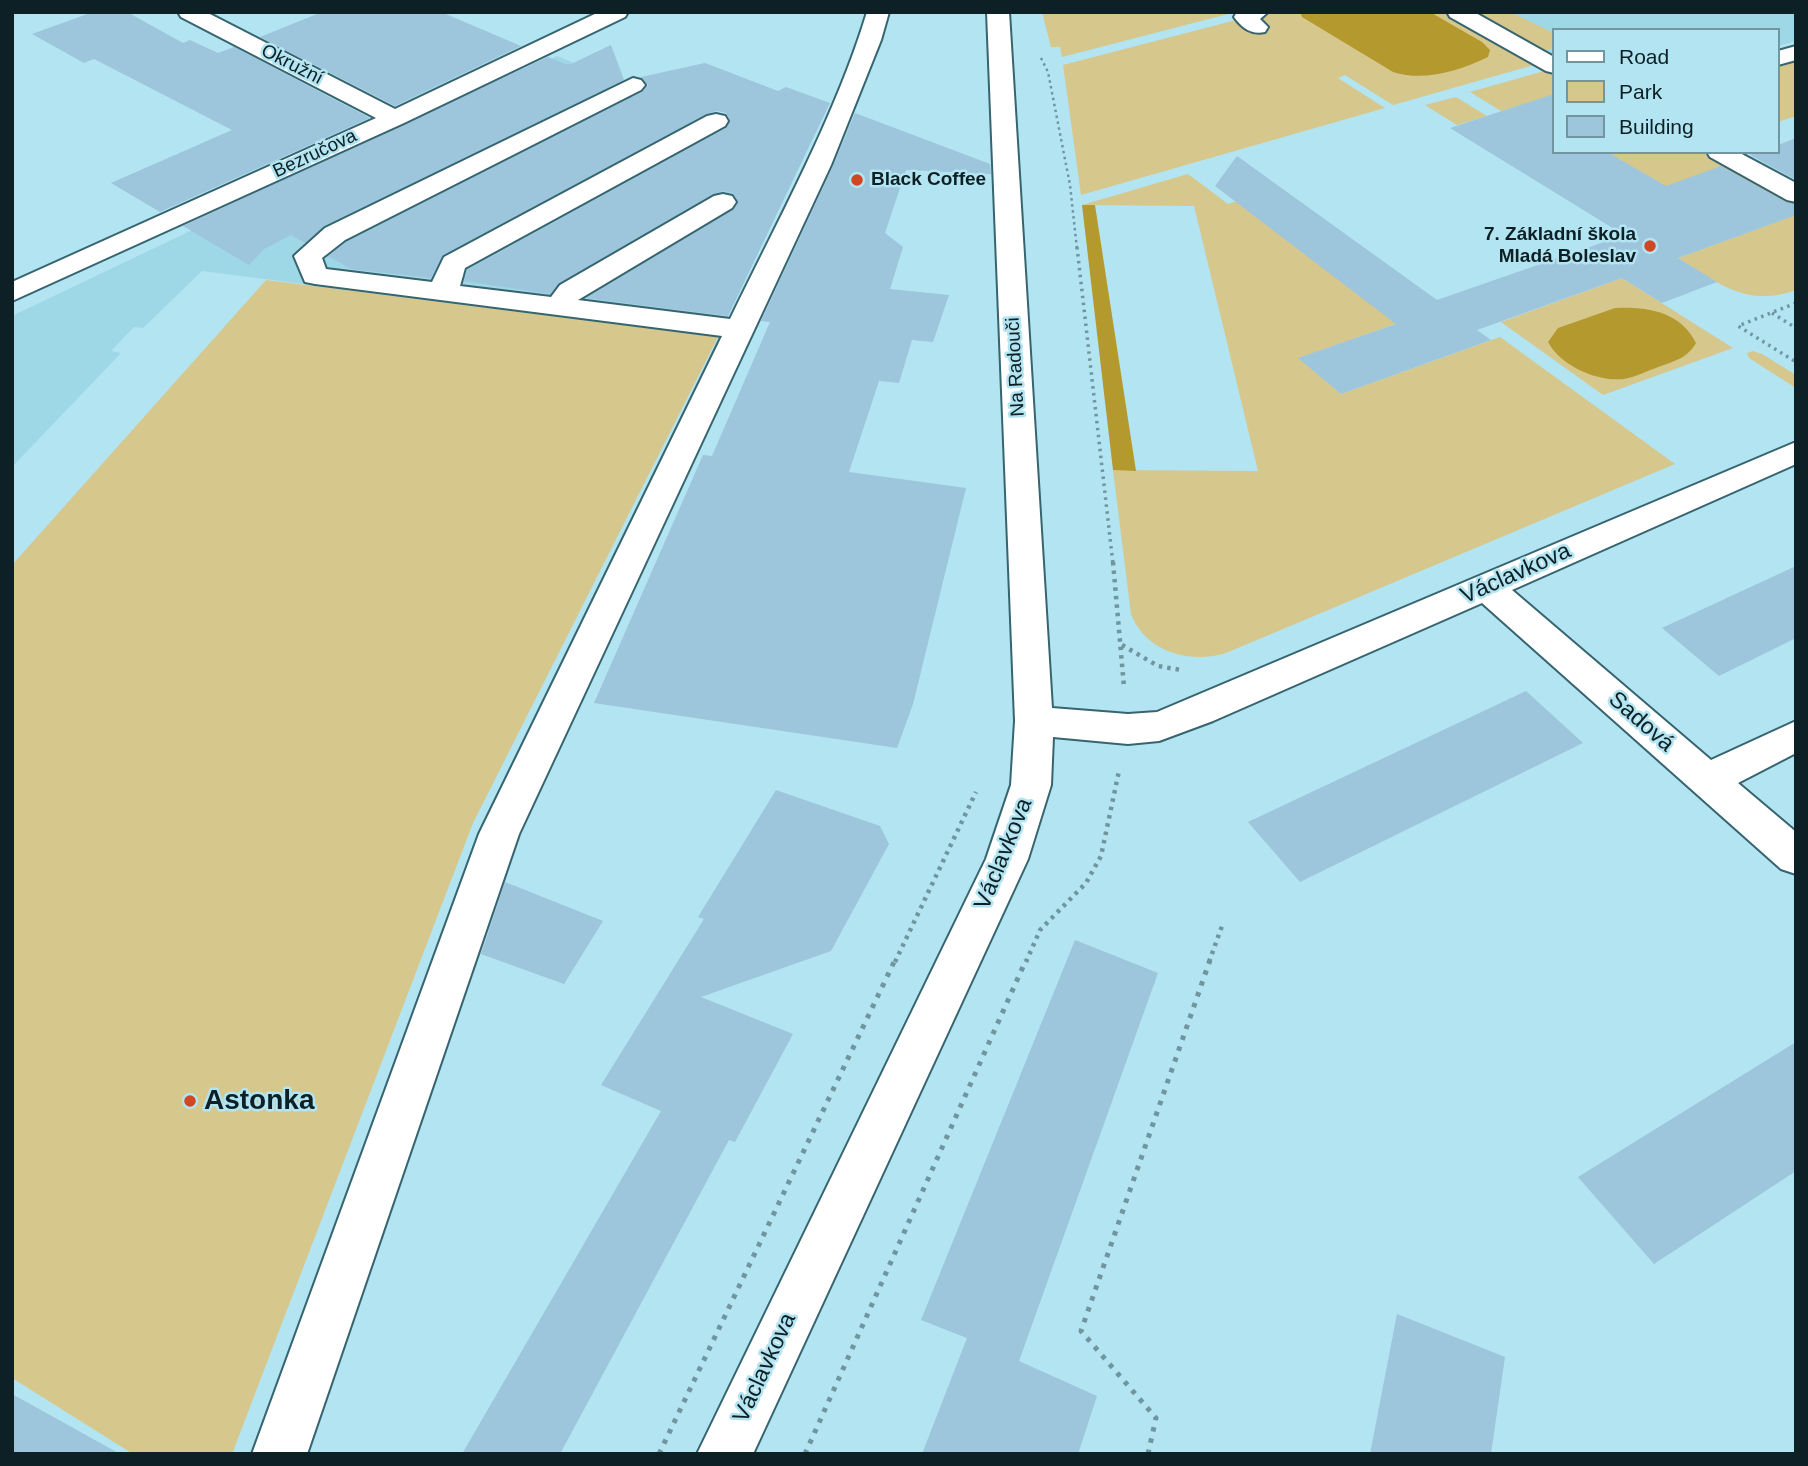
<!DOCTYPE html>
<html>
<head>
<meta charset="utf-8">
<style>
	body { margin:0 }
	#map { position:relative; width:1808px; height:1466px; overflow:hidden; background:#b3e4f1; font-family:Arial,sans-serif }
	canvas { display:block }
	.frame { position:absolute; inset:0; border:14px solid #0d2025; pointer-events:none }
	.legend { position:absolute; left:1552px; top:28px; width:228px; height:126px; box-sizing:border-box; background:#b3e4f1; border:2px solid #71969f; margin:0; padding:9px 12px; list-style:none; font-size:21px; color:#0d2025 }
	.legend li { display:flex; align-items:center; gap:14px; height:35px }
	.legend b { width:35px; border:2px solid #71969f }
</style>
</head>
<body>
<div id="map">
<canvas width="1808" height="1466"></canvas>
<div class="frame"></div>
<ul class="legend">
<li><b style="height:9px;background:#fff"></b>Road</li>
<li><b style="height:19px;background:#d6c78d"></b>Park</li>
<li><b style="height:19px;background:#9dc5dc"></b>Building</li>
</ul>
</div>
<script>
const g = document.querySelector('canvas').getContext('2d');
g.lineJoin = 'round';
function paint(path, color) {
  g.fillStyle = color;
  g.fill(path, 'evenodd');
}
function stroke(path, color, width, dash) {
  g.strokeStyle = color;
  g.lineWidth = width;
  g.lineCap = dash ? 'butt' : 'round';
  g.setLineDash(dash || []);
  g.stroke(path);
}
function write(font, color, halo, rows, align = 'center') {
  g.font = font + ' Arial,sans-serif';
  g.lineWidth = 5;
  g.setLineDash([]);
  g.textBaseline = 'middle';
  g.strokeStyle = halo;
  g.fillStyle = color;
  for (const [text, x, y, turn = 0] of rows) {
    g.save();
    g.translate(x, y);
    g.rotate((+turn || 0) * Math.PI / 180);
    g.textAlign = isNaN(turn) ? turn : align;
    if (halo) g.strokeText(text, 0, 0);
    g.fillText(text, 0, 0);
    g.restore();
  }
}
paint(new Path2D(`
	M 1444,12 L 1796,12 L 1796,41 L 1778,46 L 1778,30 L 1554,30 L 1554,74 Z
	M 557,56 L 622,83 L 613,89 L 798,167 L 718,337 L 202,271 L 143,328 L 134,327 L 111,351 L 121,353 L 12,467 L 12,316 Z`), '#9ed7e6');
paint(new Path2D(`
	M 1042,12 L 1236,12 L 1062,57 L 1060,47 L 1051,47 Z
	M 1267,12 L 1450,12 L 1534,61 L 1534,65 L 1393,105 L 1345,75 L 1338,78 L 1385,108 L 1081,195 L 1063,65 L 1240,19 L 1253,21 Z
	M 1466,12 L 1510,12 L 1554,33 L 1554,48 L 1539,52 Z
	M 1796,58 L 1796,116 L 1778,122 L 1778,64 Z
	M 1544,71 L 1554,72 L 1554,122 L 1525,104 L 1501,111 L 1470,92 Z
	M 1456,97 L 1487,116 L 1457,125 L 1425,105 Z
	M 1607,152 L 1701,152 L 1796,204 L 1796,290 C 1746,308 1718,283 1678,258 L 1771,224 L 1696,205 Z
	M 1188,174 L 1228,204 L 1243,199 L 1401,322 L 1299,358 L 1341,394 L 1500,337 L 1675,464 L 1226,653 C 1189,664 1146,652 1131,614 L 1113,470 L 1258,471 L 1194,206 L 1082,205 Z
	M 1622,278 L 1733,348 L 1603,395 L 1501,322 Z
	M 266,280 L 718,337 L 473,823 L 232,1454 L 133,1454 L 12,1378 L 12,565 Z
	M 1753,351 L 1762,354 L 1796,375 L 1796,388 L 1749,358 L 1747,353 Z`), '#d6c78d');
paint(new Path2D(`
	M 1300,12 L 1430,12 L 1482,42 L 1490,50 L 1488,57 C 1459,71 1424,82 1393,72 L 1302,17 Z
	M 1082,205 L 1095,205 L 1136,471 L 1113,470 Z
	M 1615,308 C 1647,307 1680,311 1696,343 C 1687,358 1677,360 1661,366 C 1649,370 1636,377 1624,379 C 1597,382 1561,366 1548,342 L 1558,328 Z`), '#b49a2e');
paint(new Path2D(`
	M 93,12 L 127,12 L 183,43 L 190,40 L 218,53 L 234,47 L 370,118 L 160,212 L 111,183 L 232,130 L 94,59 L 84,63 L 32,34 Z
	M 322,12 L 441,12 L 521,46 L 395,106 L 260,37 Z
	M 611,45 L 624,80 L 324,226 L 305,243 L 291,235 L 264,249 L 249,265 L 183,226 L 548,57 L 565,64 L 571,64 Z
	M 705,63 L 778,91 L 786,87 L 830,103 L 728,316 L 586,298 L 733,210 L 738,201 L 733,193 L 724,191 L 713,194 L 559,283 L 550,294 L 464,281 L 467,270 L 726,128 L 730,120 L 726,113 L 717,111 L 706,114 L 443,255 L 431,278 L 351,269 L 328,256 L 346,242 L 642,92 L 648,85 L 641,77 Z
	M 1554,94 L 1554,152 L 1607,152 L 1666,186 L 1721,166 L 1786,202 L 1796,204 L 1796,215 L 1678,258 L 1717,282 L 1662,303 L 1622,278 L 1477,330 L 1491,340 L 1341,394 L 1298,358 L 1396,324 L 1215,186 L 1237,156 L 1437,300 L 1624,235 L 1450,128 Z
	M 855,113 L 990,164 L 991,174 L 906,170 L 885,233 L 903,247 L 890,289 L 949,295 L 933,342 L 912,340 L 899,383 L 879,381 L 849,472 L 966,488 L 913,704 L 897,748 L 594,703 L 703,455 L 712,456 L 770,322 L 761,321 L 833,166 Z
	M 1796,138 L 1796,180 L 1750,155 L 1758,152 L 1778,152 L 1778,145 Z
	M 1796,566 L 1796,638 L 1719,676 L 1662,628 Z
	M 1526,691 L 1583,743 L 1300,882 L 1248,822 Z
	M 776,790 L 880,826 L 889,844 L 831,951 L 701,997 L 793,1034 L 735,1142 L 729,1140 L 560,1454 L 462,1454 L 661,1111 L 601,1085 L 704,919 L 698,917 Z
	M 505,882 L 603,921 L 564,984 L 481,954 Z
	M 1075,940 L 1158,973 L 1019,1361 L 1097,1396 L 1078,1454 L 922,1454 L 967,1338 L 921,1320 Z
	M 1796,1042 L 1796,1171 L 1654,1264 L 1578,1177 Z
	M 1397,1314 L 1505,1357 L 1491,1454 L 1370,1454 Z
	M 12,1394 L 50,1415 L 120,1454 L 12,1454 Z`), '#9dc5dc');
const minor = new Path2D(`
	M 178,12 L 206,12 L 395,109 L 599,12 L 628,12 L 625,17 L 404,123 L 12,301 L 12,282 L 376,118 L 181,17 Z
	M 867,12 L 889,12 L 881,40 L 831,165 L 519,834 L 307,1454 L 252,1454 L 479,834 L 722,336 L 315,284 L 305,282 L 294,256 L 325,228 L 633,78 L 641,80 L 645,85 L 641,90 L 345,240 L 322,258 L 326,269 L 432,282 L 444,257 L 707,116 L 716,114 L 725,116 L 728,121 L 725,126 L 465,268 L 460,286 L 551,297 L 560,285 L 714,196 L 723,194 L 732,196 L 736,202 L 732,208 L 578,300 L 730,319 C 777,222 836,115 867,12 Z
	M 987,12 L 1009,12 L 1052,708 L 1128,714 L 1157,712 L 1796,442 L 1796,464 L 1512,590 L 1711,760 L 1796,721 L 1796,753 L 1738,783 L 1796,832 L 1796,874 L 1781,869 L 1482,603 L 1213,721 L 1159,741 L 1128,744 L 1053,737 L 1051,785 L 1028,859 L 753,1454 L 697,1454 L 986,859 L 1011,785 L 1015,721 Z
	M 1237,12 L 1268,12 L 1260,19 L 1268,27 L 1265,32 C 1251,35 1242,28 1234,17 Z
	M 1447,12 L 1474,12 L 1554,57 L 1554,73 L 1546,71 L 1450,17 Z
	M 1796,46 L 1796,60 L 1778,65 L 1778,51 Z
	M 1707,152 L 1738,152 L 1796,183 L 1796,202 L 1787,200 L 1710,157 Z`);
stroke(minor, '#36646f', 4);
stroke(new Path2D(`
	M 1041,58 L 1048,72 L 1070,185 L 1077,249`), '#70959f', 2.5, [2.5, 3.5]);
stroke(new Path2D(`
	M 1077,247 L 1113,564
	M 1796,303 L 1738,326 L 1796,362
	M 1772,313 L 1796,328`), '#70959f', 3.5, [2.5, 4.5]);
stroke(new Path2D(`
	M 1113,562 L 1124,687
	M 1122,645 L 1158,666 L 1181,670
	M 895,962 L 976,792
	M 1026,962 L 1040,930 L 1086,883 L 1101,856 L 1119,771
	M 1209,962 L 1222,926`), '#70959f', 4.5, [3.5, 5]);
stroke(new Path2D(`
	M 659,1454 L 895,960
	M 805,1454 L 1026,960
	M 1148,1454 L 1156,1418 L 1081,1331 L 1210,960`), '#70959f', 5, [4.5, 7]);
paint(minor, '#fff');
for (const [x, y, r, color] of [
	[857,180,7,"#d14724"],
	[1650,246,7,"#d14724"],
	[190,1101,7,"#d14724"]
]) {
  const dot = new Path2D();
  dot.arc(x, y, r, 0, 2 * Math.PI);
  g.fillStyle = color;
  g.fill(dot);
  stroke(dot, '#b3e4f1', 2.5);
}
write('19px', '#0d2025', '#b3e4f1', [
	["Okružní",292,65,27],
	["Bezručova",315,154,-25],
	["Na Radouči",1016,367,-93]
]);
write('bold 19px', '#0d2025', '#b3e4f1', [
	["Black Coffee",871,180],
	["7. Základní škola",1636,235,"right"],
	["Mladá Boleslav",1636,257,"right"]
], 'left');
write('23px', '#0d2025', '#b3e4f1', [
	["Václavkova",1516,574,-24],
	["Sadová",1641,722,41],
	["Václavkova",1004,854,-68],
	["Václavkova",765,1368,-65]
]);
write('bold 28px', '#0d2025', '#b3e4f1', [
	["Astonka",204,1101]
], 'left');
</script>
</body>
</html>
